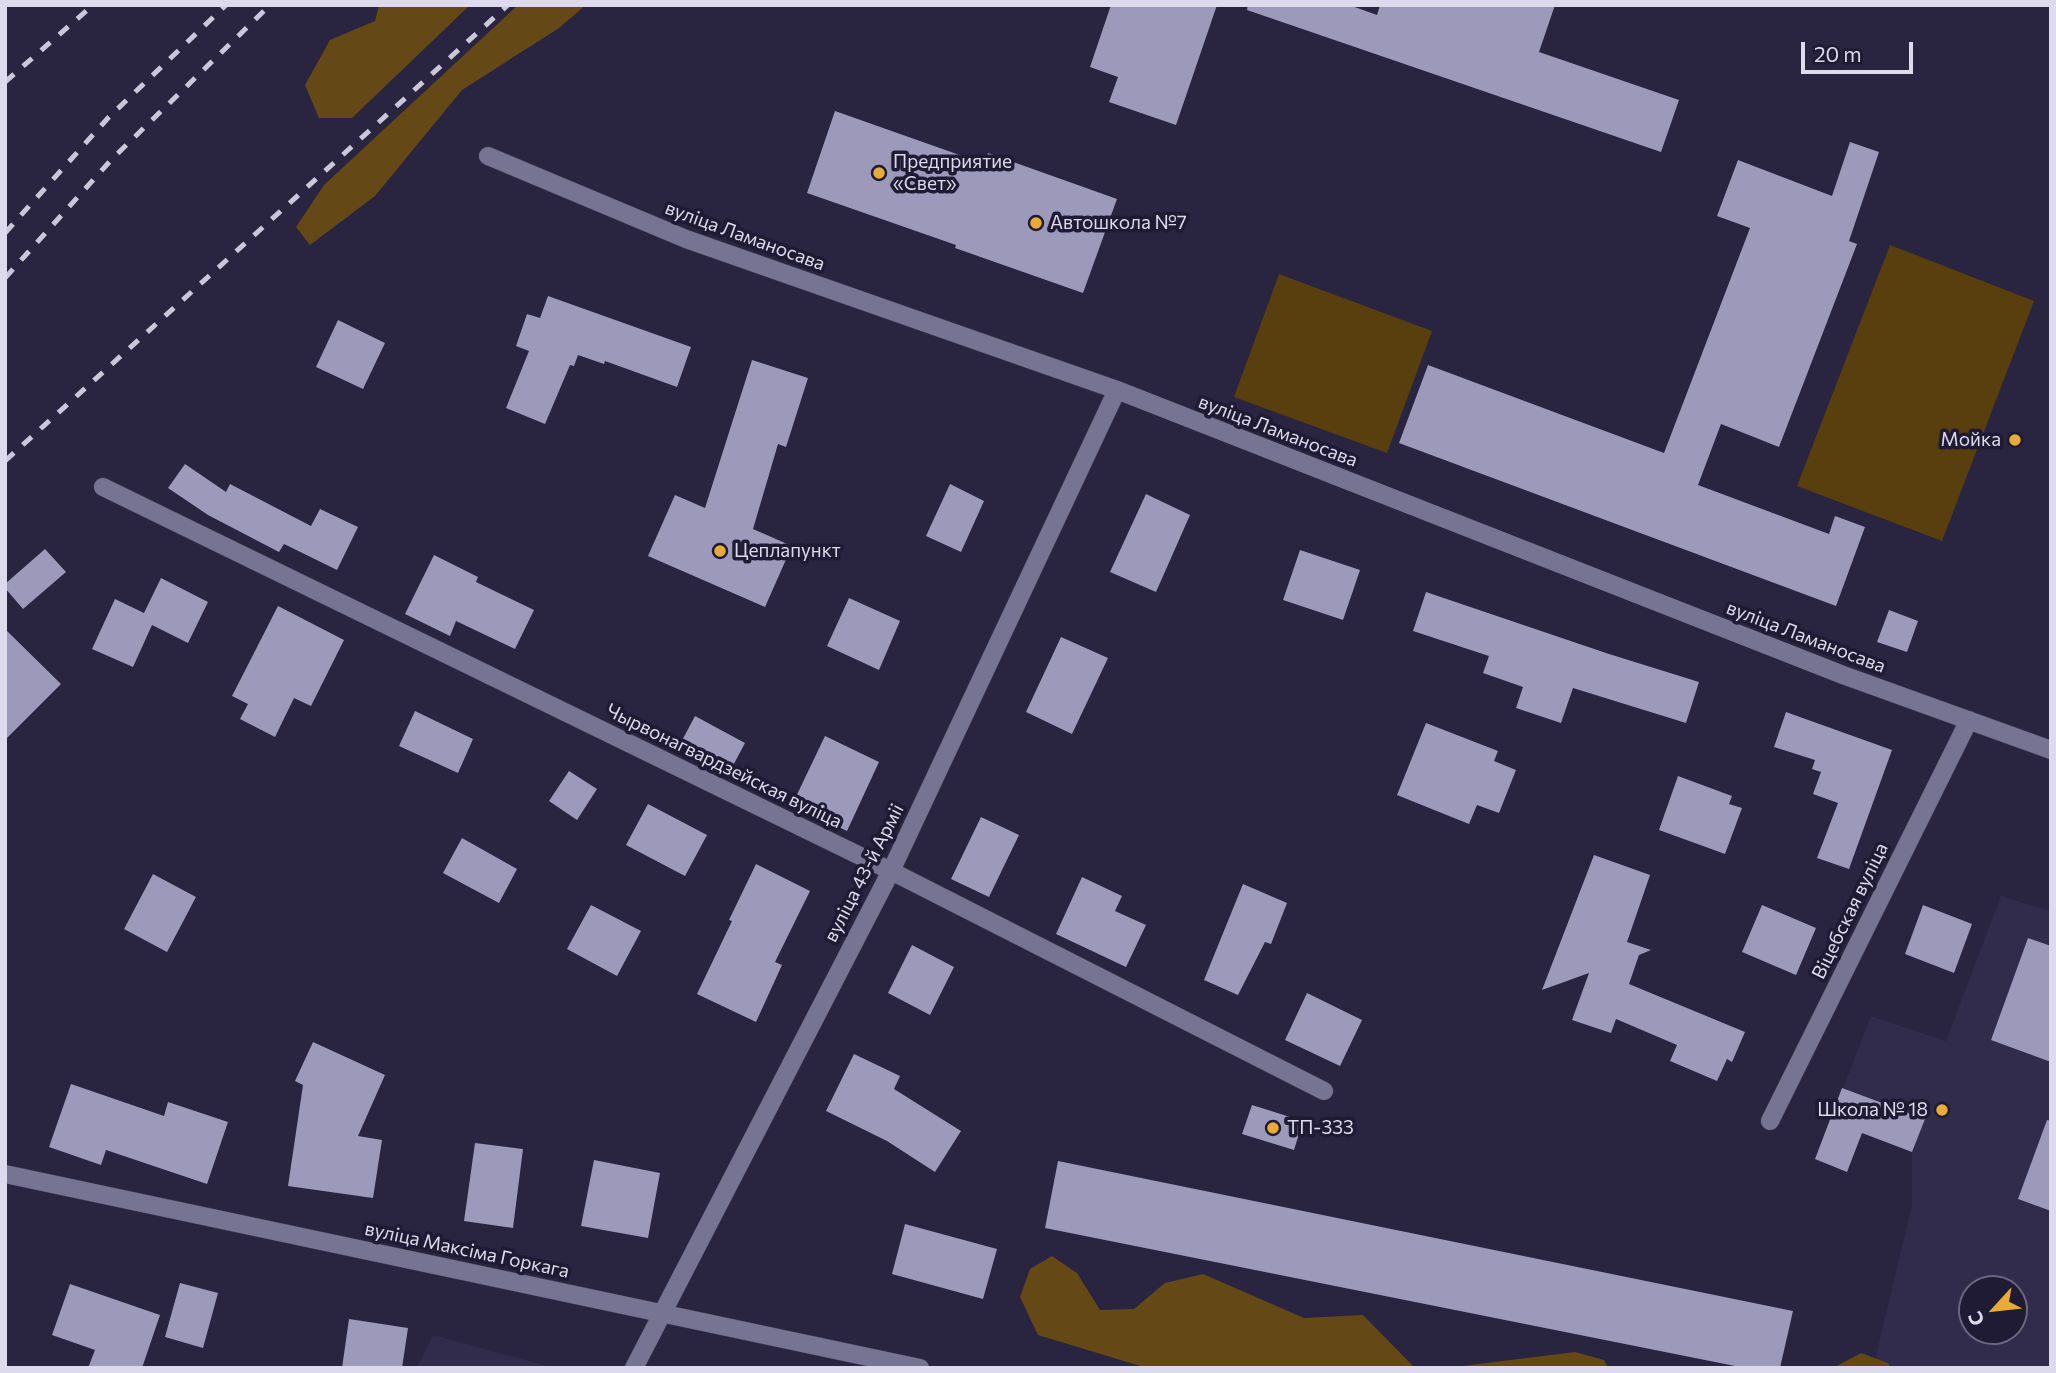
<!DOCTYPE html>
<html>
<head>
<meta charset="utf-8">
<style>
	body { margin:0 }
	#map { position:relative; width:2056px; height:1373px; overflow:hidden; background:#29243f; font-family:Commissioner,sans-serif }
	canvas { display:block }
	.frame { position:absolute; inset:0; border:7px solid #dcdaec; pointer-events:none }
	.north { position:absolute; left:1958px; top:1275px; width:70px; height:70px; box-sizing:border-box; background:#1f1b34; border:2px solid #6b677e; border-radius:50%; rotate:243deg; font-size:19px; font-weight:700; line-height:28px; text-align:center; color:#dcdaec }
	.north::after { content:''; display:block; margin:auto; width:24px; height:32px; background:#e8ab37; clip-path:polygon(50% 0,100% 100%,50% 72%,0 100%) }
	.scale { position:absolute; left:1801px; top:42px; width:112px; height:32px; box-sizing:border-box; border:4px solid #dcdaec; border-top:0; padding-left:9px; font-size:21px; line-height:24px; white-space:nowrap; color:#dcdaec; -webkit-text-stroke:5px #1f1b34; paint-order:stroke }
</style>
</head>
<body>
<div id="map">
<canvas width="2056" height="1373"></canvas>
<div class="frame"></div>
<div class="north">С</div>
<div class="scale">20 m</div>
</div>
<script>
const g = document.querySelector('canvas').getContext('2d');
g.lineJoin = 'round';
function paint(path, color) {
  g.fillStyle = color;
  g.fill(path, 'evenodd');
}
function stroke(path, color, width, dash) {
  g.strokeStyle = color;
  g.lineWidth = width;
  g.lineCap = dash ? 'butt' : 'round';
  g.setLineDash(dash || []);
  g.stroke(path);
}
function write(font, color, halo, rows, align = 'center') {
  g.font = font + ' Commissioner,sans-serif';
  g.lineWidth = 7;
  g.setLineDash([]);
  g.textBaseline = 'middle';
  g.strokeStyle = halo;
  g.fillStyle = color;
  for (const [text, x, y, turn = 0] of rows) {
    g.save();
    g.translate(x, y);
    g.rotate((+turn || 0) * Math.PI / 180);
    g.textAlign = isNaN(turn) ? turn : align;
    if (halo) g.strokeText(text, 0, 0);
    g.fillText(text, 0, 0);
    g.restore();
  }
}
paint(new Path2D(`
	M 2001,896 L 2051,911 L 2051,1368 L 1873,1368 L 1912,1205 L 1912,1152 L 1862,1133 L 1847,1172 L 1815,1160 L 1871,1016 L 1946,1041 ZM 1972,1289 L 2014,1289 L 2014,1331 L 1972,1331 Z
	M 433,1335 L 555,1368 L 417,1368 Z`), '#312b4c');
paint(new Path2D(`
	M 1890,245 L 2034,301 L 1942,541 L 1797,486 Z
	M 1279,274 L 1432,331 L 1387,453 L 1234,397 Z`), '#593f0e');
paint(new Path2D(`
	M 379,5 L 470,5 L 352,118 L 319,118 L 305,85 L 330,40 L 375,21 Z
	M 518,5 L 586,5 L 559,28 L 462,90 L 375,196 L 310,245 L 296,227 L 324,185 Z
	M 1052,1256 L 1077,1273 L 1100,1310 L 1134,1309 L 1165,1283 L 1203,1274 L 1304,1318 L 1363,1315 L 1415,1368 L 1147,1368 L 1038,1335 L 1020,1297 L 1030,1269 Z
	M 1575,1352 L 1604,1360 L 1608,1368 L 1446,1368 Z
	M 1861,1353 L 1888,1363 L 1891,1368 L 1833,1368 Z`), '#644917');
paint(new Path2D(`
	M 1111,5 L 1217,5 L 1176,125 L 1109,102 L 1118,77 L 1090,67 Z
	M 1248,5 L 1349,5 L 1377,15 L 1380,5 L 1555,5 L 1539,52 L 1679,100 L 1661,152 L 1247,10 Z
	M 835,111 L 985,164 L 988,153 L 1117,199 L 1083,293 L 955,248 L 956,245 L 807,193 Z
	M 1850,142 L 1879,152 L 1849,241 L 1857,244 L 1779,447 L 1721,424 L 1698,485 L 1829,534 L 1835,516 L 1865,527 L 1836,606 L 1399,443 L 1428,365 L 1664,453 L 1750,228 L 1717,216 L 1738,160 L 1832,196 Z
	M 548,296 L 691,347 L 677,387 L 605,361 L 604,364 L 578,355 L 574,366 L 570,365 L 545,424 L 506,408 L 529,351 L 516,346 L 527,314 L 540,318 Z
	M 338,320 L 385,343 L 363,389 L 316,367 Z
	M 752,360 L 808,378 L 786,447 L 778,444 L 753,529 L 792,546 L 765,607 L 648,556 L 675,495 L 705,508 Z
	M 185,464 L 226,492 L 230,484 L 311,526 L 320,509 L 358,527 L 337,570 L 284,544 L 279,552 L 208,515 L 168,488 Z
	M 950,484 L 984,501 L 961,552 L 926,536 Z
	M 1146,494 L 1190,515 L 1156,592 L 1110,572 Z
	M 45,549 L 66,572 L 23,609 L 5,588 L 5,584 Z
	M 1300,550 L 1360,570 L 1343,620 L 1283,600 Z
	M 434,555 L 478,577 L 476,582 L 534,610 L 515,649 L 456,621 L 450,636 L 405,614 Z
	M 161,578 L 208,602 L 188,643 L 152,625 L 133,667 L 92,649 L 115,599 L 144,613 Z
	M 1426,592 L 1609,654 L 1699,682 L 1686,723 L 1573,688 L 1561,723 L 1516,708 L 1523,687 L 1483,673 L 1489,656 L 1413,631 Z
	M 849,598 L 900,621 L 879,670 L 827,646 Z
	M 278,606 L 344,640 L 311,706 L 294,698 L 275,737 L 240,719 L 248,704 L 232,696 Z
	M 1889,610 L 1918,621 L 1907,652 L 1877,642 Z
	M 5,629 L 61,684 L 5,740 Z
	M 1061,637 L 1108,658 L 1072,734 L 1026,712 Z
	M 415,711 L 473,739 L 458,773 L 399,746 Z
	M 1786,712 L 1892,750 L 1849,869 L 1817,858 L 1838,803 L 1813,794 L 1821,772 L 1812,769 L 1815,760 L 1774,747 Z
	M 695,716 L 745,743 L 728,775 L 678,748 Z
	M 1426,723 L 1498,751 L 1494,761 L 1516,770 L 1499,813 L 1477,805 L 1469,824 L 1397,795 Z
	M 825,736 L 879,762 L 847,831 L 792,805 Z
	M 569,771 L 597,789 L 577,820 L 549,801 Z
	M 1678,776 L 1732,796 L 1729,804 L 1742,808 L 1725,854 L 1659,830 Z
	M 648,804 L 707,835 L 685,876 L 626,845 Z
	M 981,817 L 1019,835 L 989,897 L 951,879 Z
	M 462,838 L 517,869 L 499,903 L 443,873 Z
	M 1594,855 L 1650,875 L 1627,942 L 1651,950 L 1639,955 L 1629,984 L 1745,1032 L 1732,1062 L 1727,1059 L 1717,1081 L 1670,1061 L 1677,1045 L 1616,1019 L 1611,1033 L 1572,1020 L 1589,973 L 1542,990 Z
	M 756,864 L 810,891 L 775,962 L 782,965 L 756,1022 L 697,994 L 732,921 L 729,920 Z
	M 153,874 L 196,897 L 167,952 L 124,929 Z
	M 1082,877 L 1122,896 L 1115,911 L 1146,925 L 1126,967 L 1056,934 Z
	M 1243,884 L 1287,903 L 1271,944 L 1265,942 L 1238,995 L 1204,980 Z
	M 591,905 L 641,931 L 617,976 L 567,949 Z
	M 1762,905 L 1816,928 L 1796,975 L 1742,952 Z
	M 1923,905 L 1972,924 L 1954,973 L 1905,954 Z
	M 2028,938 L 2051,946 L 2051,1062 L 1991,1040 Z
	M 912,945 L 954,967 L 930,1015 L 888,993 Z
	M 1307,993 L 1362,1020 L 1340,1066 L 1285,1040 Z
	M 313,1042 L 385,1075 L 358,1136 L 382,1140 L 373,1198 L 288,1186 L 303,1085 L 295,1081 Z
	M 854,1054 L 900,1076 L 894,1089 L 961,1131 L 935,1172 L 887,1141 L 826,1111 Z
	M 71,1084 L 164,1116 L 168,1102 L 228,1122 L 207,1184 L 106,1150 L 101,1165 L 49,1147 Z
	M 1842,1088 L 1925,1119 L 1912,1152 L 1862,1133 L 1847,1172 L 1815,1159 Z
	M 1252,1105 L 1303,1121 L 1294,1150 L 1242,1134 Z
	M 2047,1120 L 2051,1121 L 2051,1211 L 2018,1199 Z
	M 475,1143 L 523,1149 L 513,1228 L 464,1221 Z
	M 594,1160 L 660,1173 L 648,1238 L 581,1226 Z
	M 1058,1161 L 1793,1311 L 1780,1368 L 1745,1368 L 1045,1228 Z
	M 905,1224 L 997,1249 L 983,1299 L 892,1274 Z
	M 180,1283 L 218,1293 L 203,1348 L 165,1337 Z
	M 70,1284 L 160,1315 L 142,1368 L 88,1368 L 95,1350 L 52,1335 Z
	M 349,1319 L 408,1328 L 402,1368 L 342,1368 Z`), '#9d99ba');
const minor = new Path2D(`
	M 488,156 L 686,239 L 1117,390 L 1843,675 L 2051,750
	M 103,487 L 891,871 L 1324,1091
	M 1770,1121 L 1969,720
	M 5,1174 L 920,1368
	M 634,1368 L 891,871 L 1117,390`);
stroke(minor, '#423e55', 19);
stroke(minor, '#777392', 18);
stroke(new Path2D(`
	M 5,82 L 93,5
	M 5,233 L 108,118 L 226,5
	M 5,278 L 112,159 L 270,5
	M 5,461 L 508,5`), '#cac7da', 5, [12, 12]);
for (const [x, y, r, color] of [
	[879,173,7,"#e8ab37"],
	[1036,223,7,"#e8ab37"],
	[2015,440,7,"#e8ab37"],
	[720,551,7,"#e8ab37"],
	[1942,1110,7,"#e8ab37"],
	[1273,1128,7,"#e8ab37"]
]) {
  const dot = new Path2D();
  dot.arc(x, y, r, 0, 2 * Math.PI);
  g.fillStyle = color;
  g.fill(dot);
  stroke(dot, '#1f1b34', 2.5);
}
write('19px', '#dcdaec', '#1f1b34', [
	["Предприятие",893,162],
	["«Свет»",893,184],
	["Автошкола №7",1050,223],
	["Мойка",2001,440,"right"],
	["Цеплапункт",734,551],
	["Школа № 18",1928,1110,"right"],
	["ТП-333",1287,1128]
], 'left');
write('19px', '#dcdaec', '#1f1b34', [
	["вуліца Ламаносава",745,236,20],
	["вуліца Ламаносава",1278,431,21],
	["вуліца Ламаносава",1806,637,21],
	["Чырвонагвардзейская вуліца",724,766,26],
	["вуліца 43-й Арміі",864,873,-63],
	["Віцебская вуліца",1850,911,-64],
	["вуліца Максіма Горкага",467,1250,12]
]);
</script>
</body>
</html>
